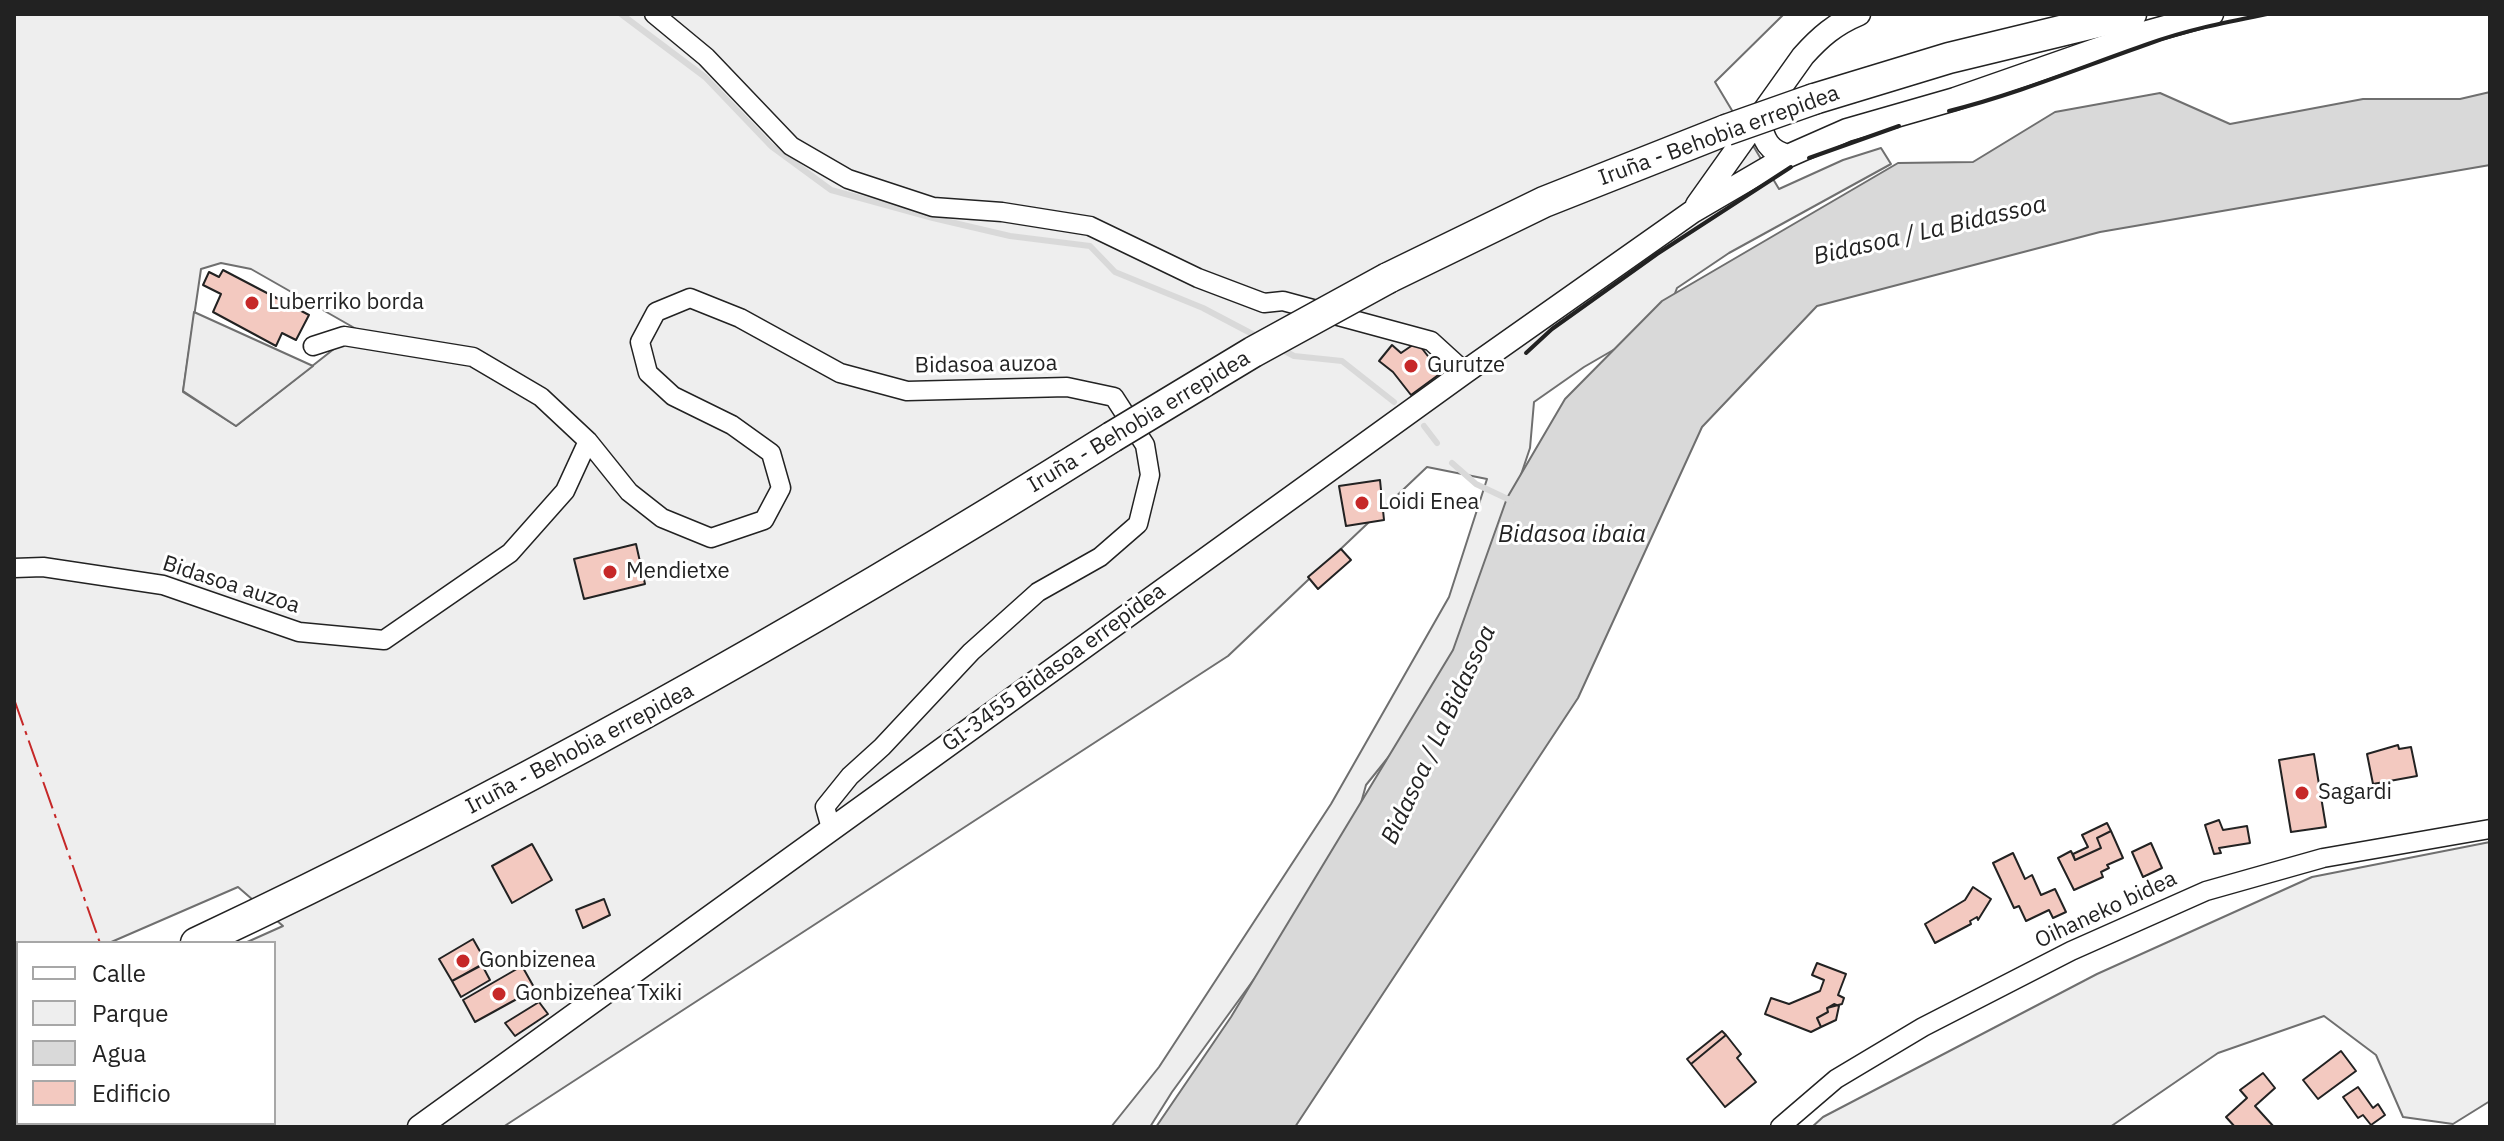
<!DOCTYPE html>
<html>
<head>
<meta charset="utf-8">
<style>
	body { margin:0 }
	#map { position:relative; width:2504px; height:1141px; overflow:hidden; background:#fff; font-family:"IBM Plex Sans",sans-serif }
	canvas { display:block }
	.frame { position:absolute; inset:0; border:16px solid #222; pointer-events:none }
	.legend { position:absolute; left:16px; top:941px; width:260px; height:184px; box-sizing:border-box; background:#fff; border:2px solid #a7a7a7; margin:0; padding:10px 14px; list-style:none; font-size:24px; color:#222 }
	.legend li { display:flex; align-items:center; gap:16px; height:40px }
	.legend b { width:40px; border:2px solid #a7a7a7 }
</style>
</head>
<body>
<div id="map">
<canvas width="2504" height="1141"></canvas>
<div class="frame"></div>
<ul class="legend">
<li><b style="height:10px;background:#fff"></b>Calle</li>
<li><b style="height:22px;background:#eee"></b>Parque</li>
<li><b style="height:22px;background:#d9d9d9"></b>Agua</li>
<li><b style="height:22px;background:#f3c9c0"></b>Edificio</li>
</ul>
</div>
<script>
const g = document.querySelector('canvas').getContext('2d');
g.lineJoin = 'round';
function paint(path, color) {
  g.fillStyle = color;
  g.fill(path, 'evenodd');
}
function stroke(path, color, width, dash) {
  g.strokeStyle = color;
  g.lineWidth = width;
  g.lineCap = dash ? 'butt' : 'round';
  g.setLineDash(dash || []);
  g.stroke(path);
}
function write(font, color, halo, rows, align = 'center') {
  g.font = font + ' "IBM Plex Sans",sans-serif';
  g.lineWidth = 6;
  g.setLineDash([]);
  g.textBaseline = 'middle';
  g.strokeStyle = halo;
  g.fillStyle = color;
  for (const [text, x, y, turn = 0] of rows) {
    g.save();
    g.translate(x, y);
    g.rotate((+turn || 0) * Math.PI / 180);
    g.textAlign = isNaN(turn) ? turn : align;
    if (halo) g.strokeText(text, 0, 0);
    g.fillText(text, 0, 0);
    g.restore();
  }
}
const green = new Path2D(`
	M 14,14 L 1784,14 L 1715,82 L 1779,189 L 1843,160 L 1881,148 L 1891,164 L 1729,253 L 1677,288 L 1665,320 L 1584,367 L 1534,402 L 1530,448 L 1492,561 L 1440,693 L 1366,785 L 1348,850 L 1172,1092 L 1150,1127 L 1111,1127 L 1159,1067 L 1331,804 L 1449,597 L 1487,479 L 1427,467 L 1228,656 L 503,1127 L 14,1127 L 14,1047 L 18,1045 L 18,1123 L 274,1123 L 274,943 L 245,943 L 283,926 L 238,887 L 109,943 L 18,943 L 18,983 L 14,984 ZM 221,263 L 251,269 L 358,330 L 236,426 L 183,392 L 201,269 Z
	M 2490,842 L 2490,1101 L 2453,1124 L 2403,1117 L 2376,1055 L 2324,1016 L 2218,1053 L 2110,1127 L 1812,1127 L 1823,1117 L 2097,974 L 2312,877 Z`);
paint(green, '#eee');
stroke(green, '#6f6f6f', 2);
const parking = new Path2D(`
	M 194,312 L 313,366 L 236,426 L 183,391 Z`);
paint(parking, '#ededed');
stroke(parking, '#6f6f6f', 2);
const water = new Path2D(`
	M 2490,92 L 2490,165 L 2100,232 L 1817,306 L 1702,427 L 1578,698 L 1295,1127 L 1156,1127 L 1231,1017 L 1453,650 L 1507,498 L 1565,399 L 1662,301 L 1898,163 L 1973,162 L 2055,112 L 2160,93 L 2230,124 L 2363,99 L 2460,99 Z`);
paint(water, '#d9d9d9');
stroke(water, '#6f6f6f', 2);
stroke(new Path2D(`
	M 621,14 L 705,77 L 771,146 L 831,190 L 933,218 L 1010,236 L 1090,246 L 1115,272 L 1203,308 L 1260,338
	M 1281,349 L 1294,356 L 1342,361 L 1394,402
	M 1424,426 L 1437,443
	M 1452,463 L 1476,484 L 1512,501`), '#d9d9d9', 6);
const building = new Path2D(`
	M 223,270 L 309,315 L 296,340 L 282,333 L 276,346 L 213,312 L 221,294 L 203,285 L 209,272 L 219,277 Z
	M 1417,342 L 1441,373 L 1411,395 L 1393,372 L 1379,361 L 1392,345 L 1401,353 Z
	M 1380,480 L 1384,520 L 1346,526 L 1339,486 Z
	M 636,544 L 645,584 L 584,599 L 574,559 Z
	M 1341,549 L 1351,560 L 1318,589 L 1308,577 Z
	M 2398,745 L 2399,749 L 2411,747 L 2417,776 L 2373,784 L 2367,754 Z
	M 2314,754 L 2326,827 L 2291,832 L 2279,760 Z
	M 2219,820 L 2223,830 L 2247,826 L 2250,843 L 2219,848 L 2221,853 L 2214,854 L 2205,825 Z
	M 2107,823 L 2111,831 L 2097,838 L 2101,848 L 2075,860 L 2073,854 L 2088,847 L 2082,835 Z
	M 2111,831 L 2123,858 L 2107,865 L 2109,868 L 2101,872 L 2103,877 L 2074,890 L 2058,858 L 2071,851 L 2075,860 L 2101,848 L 2097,838 Z
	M 2151,843 L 2162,868 L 2143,877 L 2132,852 Z
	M 532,844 L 552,880 L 512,903 L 492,866 Z
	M 2013,853 L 2025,879 L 2032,875 L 2041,895 L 2055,889 L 2066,912 L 2053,918 L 2049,910 L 2026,921 L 2019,906 L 2014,908 L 1993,863 Z
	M 1973,887 L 1991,899 L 1978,920 L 1977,917 L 1970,921 L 1971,924 L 1935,943 L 1925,924 L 1965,900 Z
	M 604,899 L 610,915 L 583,928 L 576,910 Z
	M 473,939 L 486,962 L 452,981 L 439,959 Z
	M 1817,963 L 1846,974 L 1838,995 L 1844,998 L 1842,1004 L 1827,1008 L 1828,1012 L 1817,1018 L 1821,1027 L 1811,1032 L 1765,1014 L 1771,998 L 1789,1004 L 1820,991 L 1824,980 L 1812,975 Z
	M 482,965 L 490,980 L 461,997 L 452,981 Z
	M 522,966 L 535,989 L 475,1022 L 463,1000 Z
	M 539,1002 L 548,1014 L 515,1036 L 505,1023 Z
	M 1834,1004 L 1839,1006 L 1836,1020 L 1821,1027 L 1817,1018 L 1828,1012 L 1827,1008 Z
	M 1722,1031 L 1726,1035 L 1691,1064 L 1687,1059 Z
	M 1726,1035 L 1741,1054 L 1737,1058 L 1756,1082 L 1725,1107 L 1691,1064 Z
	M 2341,1051 L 2356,1071 L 2318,1099 L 2303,1080 Z
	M 2263,1073 L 2275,1088 L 2255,1106 L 2274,1127 L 2235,1127 L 2226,1117 L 2247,1098 L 2240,1090 Z
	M 2358,1087 L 2373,1108 L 2378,1104 L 2385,1115 L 2371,1125 L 2363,1115 L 2358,1118 L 2343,1097 Z`);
paint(building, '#f3c9c0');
stroke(building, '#222', 2);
const minor = new Path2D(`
	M 654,14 L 706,57 L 791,146 L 848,179 L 933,207 L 1002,212 L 1090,226 L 1198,278 L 1264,303 L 1283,301 L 1431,341 L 1465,372
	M 313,346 L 344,336 L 473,357 L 541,397 L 588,441 L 629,492 L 662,518 L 711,538 L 764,520 L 781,488 L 771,453 L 732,425 L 673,396 L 648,373 L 640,342 L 656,312 L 690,298 L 740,318 L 840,373 L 907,391 L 1067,387 L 1114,397 L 1145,445 L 1150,475 L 1138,524 L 1100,557 L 1038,592 L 971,652 L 882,747 L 850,776 L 825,807 L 831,828
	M 14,568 L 43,567 L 163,585 L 299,632 L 384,640 L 510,553 L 565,491 L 588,441
	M 1780,1127 L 1836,1079 L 1923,1027 L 2071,951 L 2206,891 L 2323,858 L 2490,829`);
const tertiary = new Path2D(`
	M 1759,121 C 1764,140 1768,151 1788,156
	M 1697,205 L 1803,56 C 1820,37 1835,24 1859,14
	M 419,1127 L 1465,372 L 1692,212 L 1788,156 L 1847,130 L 1955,99 L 2147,32 L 2212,14`);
const trunk = new Path2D(`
	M 1814,99 L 1949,58 L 2131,14
	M 1388,278 L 1544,202 L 1726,130
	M 196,943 C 513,794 816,623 1112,437
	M 14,1021 L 18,1020`);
stroke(minor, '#222', 21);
stroke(tertiary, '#222', 25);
stroke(trunk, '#222', 33);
stroke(minor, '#fff', 18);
stroke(tertiary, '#fff', 22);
stroke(trunk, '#fff', 30);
const trunkBridge = new Path2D(`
	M 1726,130 L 1814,99
	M 1112,437 L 1253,352 L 1388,278`);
stroke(trunkBridge, '#222', 33, []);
stroke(trunkBridge, '#fff', 30);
stroke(new Path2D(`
	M 1949,111 C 2017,94 2082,67 2148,44 C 2186,30 2227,22 2267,14
	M 1809,158 L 1899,126
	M 1526,353 L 1552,329 L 1657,254 L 1791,167`), '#222', 4);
stroke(new Path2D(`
	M 14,699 L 100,943
	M 154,1127 L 156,1123`), '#c62828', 2, [28, 6, 4, 6]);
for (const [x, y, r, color] of [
	[252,303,8,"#c62828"],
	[1411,366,8,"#c62828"],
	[1362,503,8,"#c62828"],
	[610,572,8,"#c62828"],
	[2302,793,8,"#c62828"],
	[463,961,8,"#c62828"],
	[499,994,8,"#c62828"]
]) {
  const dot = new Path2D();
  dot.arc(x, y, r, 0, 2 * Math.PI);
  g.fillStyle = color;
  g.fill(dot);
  stroke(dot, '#fff', 3);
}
write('22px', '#222', '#fff', [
	["Iruña - Behobia errepidea",1719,136,-20],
	["Bidasoa auzoa",986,365,-1],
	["Iruña - Behobia errepidea",1139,422,-31],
	["Bidasoa auzoa",231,585,18],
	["GI-3455 Bidasoa errepidea",1054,668,-36],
	["Iruña - Behobia errepidea",580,749,-28],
	["Oihaneko bidea",2106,910,-25]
]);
write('22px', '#222', '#fff', [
	["Luberriko borda",268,303],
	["Gurutze",1427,366],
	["Loidi Enea",1378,503],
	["Mendietxe",626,572],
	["Sagardi",2318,793],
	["Gonbizenea",479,961],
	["Gonbizenea Txiki",515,994]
], 'left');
write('italic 24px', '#222', '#fff', [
	["Bidasoa / La Bidassoa",1930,231,-13],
	["Bidasoa ibaia",1572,535],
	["Bidasoa / La Bidassoa",1439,735,-65]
]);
</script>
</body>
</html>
